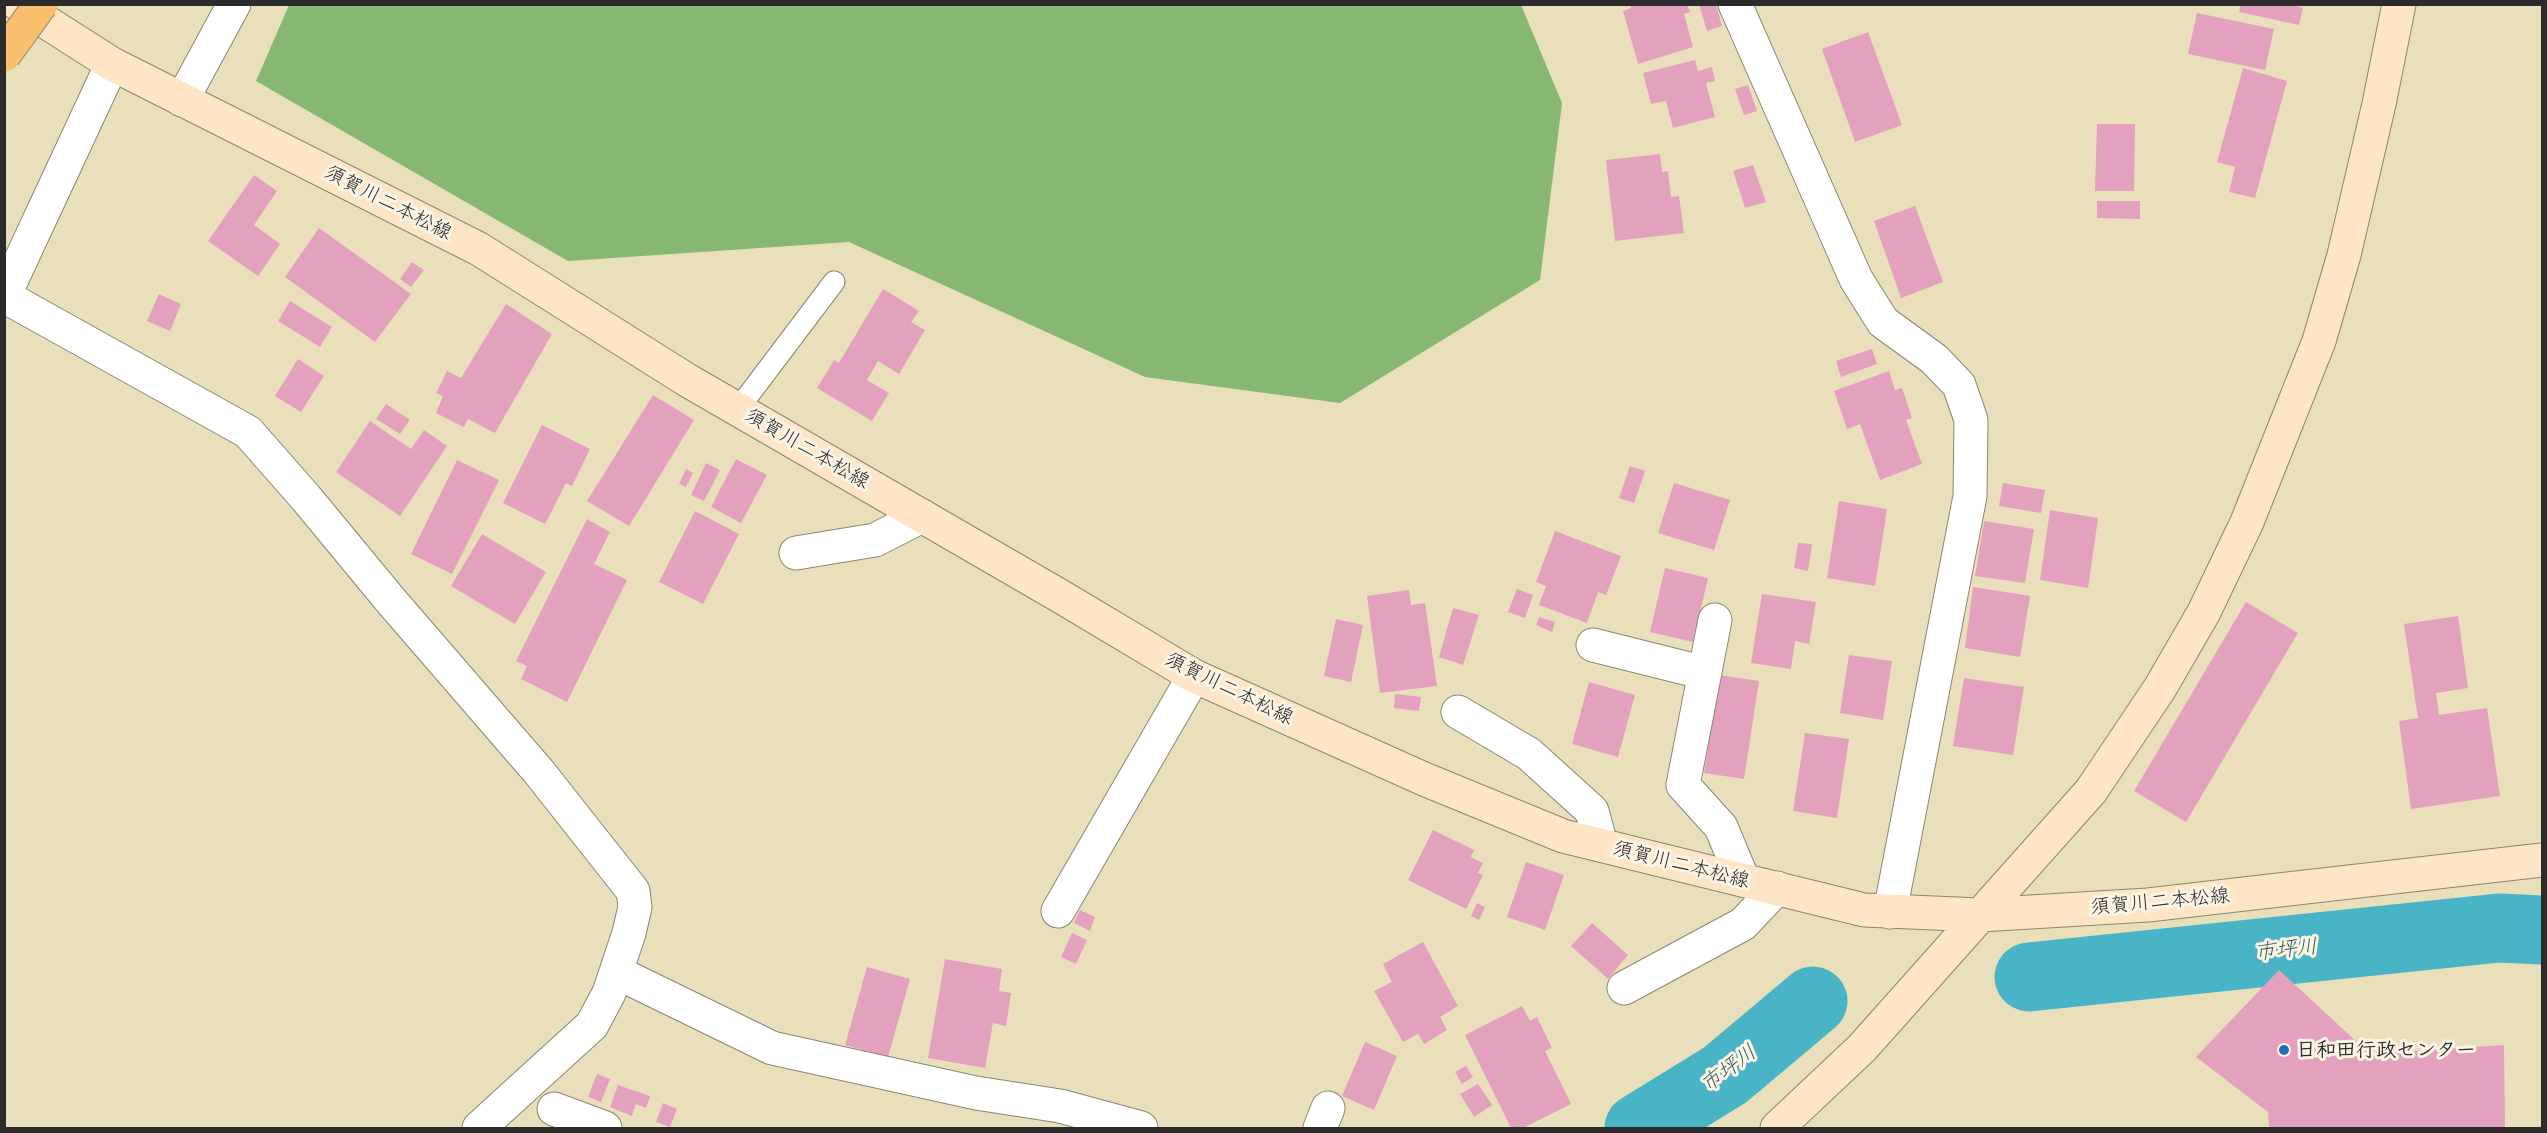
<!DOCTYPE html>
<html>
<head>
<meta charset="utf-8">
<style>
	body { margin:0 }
	#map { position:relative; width:2547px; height:1133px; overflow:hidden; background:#e9e0bb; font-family:"Playpen Sans",sans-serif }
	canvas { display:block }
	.frame { position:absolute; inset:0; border:6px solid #2b2b2b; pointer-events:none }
</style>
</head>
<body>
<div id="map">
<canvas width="2547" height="1133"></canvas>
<div class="frame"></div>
</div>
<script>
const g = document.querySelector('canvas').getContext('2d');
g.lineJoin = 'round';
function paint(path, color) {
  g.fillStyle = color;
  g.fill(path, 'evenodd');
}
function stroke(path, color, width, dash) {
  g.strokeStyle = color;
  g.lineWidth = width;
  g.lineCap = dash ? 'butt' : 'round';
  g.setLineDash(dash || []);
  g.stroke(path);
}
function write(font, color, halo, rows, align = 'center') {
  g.font = font + ' "Playpen Sans","Klee One",sans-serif';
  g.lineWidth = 6;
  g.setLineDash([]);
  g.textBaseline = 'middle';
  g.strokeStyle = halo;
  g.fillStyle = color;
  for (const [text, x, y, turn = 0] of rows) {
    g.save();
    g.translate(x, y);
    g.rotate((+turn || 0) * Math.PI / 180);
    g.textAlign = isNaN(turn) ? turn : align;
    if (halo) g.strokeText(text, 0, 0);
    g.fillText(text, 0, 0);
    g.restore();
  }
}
paint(new Path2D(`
	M 1521,5 L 1562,103 L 1540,280 L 1340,403 L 1145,377 L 849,242 L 568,261 L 256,81 L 289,5 Z`), '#86b872');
stroke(new Path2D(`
	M 2029,977 L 2499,928 L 2542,930
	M 1639,1128 L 1725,1075 L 1813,1001`), '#4ab4c7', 69);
paint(new Path2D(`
	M 1630,4 L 1687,4 L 1690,12 L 1684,14 L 1693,47 L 1638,64 L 1623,11 L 1631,8 Z
	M 1699,4 L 1716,4 L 1722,26 L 1707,31 Z
	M 2241,4 L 2288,4 L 2303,8 L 2299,25 L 2239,12 Z
	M 2197,13 L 2274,29 L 2265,70 L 2188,54 Z
	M 1868,32 L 1902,125 L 1855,142 L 1822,49 Z
	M 1695,60 L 1698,71 L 1712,67 L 1715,81 L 1706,83 L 1715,117 L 1673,128 L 1666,101 L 1651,104 L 1643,73 Z
	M 2243,68 L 2287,81 L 2255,198 L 2229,192 L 2235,167 L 2217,162 Z
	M 1748,85 L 1757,111 L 1744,115 L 1735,89 Z
	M 2097,124 L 2135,124 L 2134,191 L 2095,191 Z
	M 1660,154 L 1662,172 L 1668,171 L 1671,197 L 1679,196 L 1684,233 L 1615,241 L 1606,160 Z
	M 1753,165 L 1766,202 L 1745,208 L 1733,171 Z
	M 254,175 L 277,191 L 254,225 L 280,244 L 258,276 L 208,241 Z
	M 2097,201 L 2140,201 L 2140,219 L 2097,218 Z
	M 1915,206 L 1943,282 L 1901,298 L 1874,221 Z
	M 319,228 L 411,294 L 375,342 L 285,277 Z
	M 412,262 L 424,270 L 411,287 L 400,279 Z
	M 883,289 L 919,311 L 911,322 L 925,330 L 899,374 L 878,361 L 867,380 L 889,393 L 872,421 L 817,388 L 834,360 L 839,363 Z
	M 159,294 L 181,304 L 170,331 L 147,321 Z
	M 290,301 L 332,327 L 320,347 L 278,321 Z
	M 506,304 L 552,334 L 495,433 L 468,419 L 464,427 L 436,413 L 443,396 L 436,393 L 447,371 L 461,378 Z
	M 1872,349 L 1877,364 L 1841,377 L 1836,361 Z
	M 298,359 L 324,376 L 301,412 L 275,396 Z
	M 1889,371 L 1895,390 L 1902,388 L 1912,418 L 1906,420 L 1922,464 L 1880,480 L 1860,424 L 1847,429 L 1834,391 Z
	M 653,395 L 694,420 L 629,526 L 587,501 Z
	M 386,404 L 410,420 L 400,434 L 376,419 Z
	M 370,421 L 411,449 L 424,430 L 447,446 L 400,516 L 336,472 Z
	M 542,425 L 590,449 L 572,486 L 566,483 L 545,524 L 503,503 Z
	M 736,459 L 767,475 L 741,523 L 711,507 Z
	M 457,460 L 499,480 L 452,574 L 411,554 Z
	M 706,463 L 720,470 L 704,501 L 691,495 Z
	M 1630,466 L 1645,471 L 1634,503 L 1619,498 Z
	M 686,469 L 693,473 L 686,487 L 679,484 Z
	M 1674,483 L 1730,500 L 1714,550 L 1658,533 Z
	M 2003,483 L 2045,490 L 2041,513 L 1999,506 Z
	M 1839,501 L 1887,509 L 1875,586 L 1827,578 Z
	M 2050,510 L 2098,518 L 2088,588 L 2040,580 Z
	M 695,511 L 739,534 L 703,604 L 659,582 Z
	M 587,519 L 610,532 L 594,564 L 627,580 L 567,702 L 521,679 L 527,666 L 516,661 Z
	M 1984,521 L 2034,529 L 2025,583 L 1975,576 Z
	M 1555,531 L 1621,556 L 1606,595 L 1598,592 L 1587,623 L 1539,605 L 1546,586 L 1536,582 Z
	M 482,534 L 546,572 L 515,624 L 451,586 Z
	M 1798,543 L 1812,544 L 1808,571 L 1794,568 Z
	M 1665,568 L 1708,578 L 1693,642 L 1650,632 Z
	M 1973,587 L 2030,596 L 2020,657 L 1965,648 Z
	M 1517,589 L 1533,595 L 1525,618 L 1508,612 Z
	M 1409,590 L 1411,605 L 1425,603 L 1437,686 L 1380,693 L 1367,596 Z
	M 1762,594 L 1816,602 L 1809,644 L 1795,641 L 1791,669 L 1751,663 Z
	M 2246,602 L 2298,633 L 2186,822 L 2134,791 Z
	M 1453,608 L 1479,615 L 1463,665 L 1439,657 Z
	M 2458,616 L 2468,688 L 2436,693 L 2439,715 L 2487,708 L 2500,796 L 2411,809 L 2399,721 L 2418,718 L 2404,624 Z
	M 1539,617 L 1555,622 L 1552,632 L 1536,625 Z
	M 1336,619 L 1363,625 L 1351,682 L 1324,676 Z
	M 1849,655 L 1892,661 L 1883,720 L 1840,713 Z
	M 1719,675 L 1759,681 L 1744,779 L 1704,773 Z
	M 1964,678 L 2024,687 L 2013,755 L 1953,746 Z
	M 1589,682 L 1635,695 L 1618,757 L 1572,744 Z
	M 1395,694 L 1421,697 L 1419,711 L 1394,708 Z
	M 1805,733 L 1849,739 L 1837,818 L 1793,811 Z
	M 1433,830 L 1474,850 L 1471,857 L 1483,863 L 1478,873 L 1483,875 L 1466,909 L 1408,880 Z
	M 1526,862 L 1564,875 L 1545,930 L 1507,917 Z
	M 1477,903 L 1485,907 L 1479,920 L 1471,916 Z
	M 1080,910 L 1095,917 L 1090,931 L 1074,923 Z
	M 1592,923 L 1628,955 L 1608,979 L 1571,946 Z
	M 1072,933 L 1087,940 L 1076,964 L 1061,957 Z
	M 1423,942 L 1458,1006 L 1440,1017 L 1447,1030 L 1424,1044 L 1418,1034 L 1403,1042 L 1374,991 L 1392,982 L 1383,964 Z
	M 945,959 L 1002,969 L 999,991 L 1011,993 L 1006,1026 L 993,1023 L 985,1068 L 928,1058 Z
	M 867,967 L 910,979 L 888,1057 L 845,1045 Z
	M 2279,970 L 2370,1054 L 2504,1045 L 2505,1128 L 2269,1128 L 2268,1112 L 2196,1057 Z
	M 1522,1006 L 1530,1021 L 1537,1017 L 1552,1048 L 1545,1051 L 1571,1104 L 1523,1128 L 1511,1128 L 1465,1035 Z
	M 1365,1042 L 1397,1056 L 1374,1110 L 1342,1096 Z
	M 1466,1066 L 1473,1077 L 1462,1084 L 1455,1072 Z
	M 597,1074 L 610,1079 L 601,1102 L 588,1097 Z
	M 1478,1084 L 1492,1105 L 1474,1117 L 1460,1094 Z
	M 618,1085 L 650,1096 L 646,1108 L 636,1104 L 632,1116 L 610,1107 Z
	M 663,1103 L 677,1109 L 670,1127 L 656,1122 Z`), '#e3a1be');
const lane = new Path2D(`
	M 738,409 L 834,282`);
const street = new Path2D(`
	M 1735,4 L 1856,279 L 1883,322 L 1934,359 L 1959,385 L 1971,420 L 1970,496 L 1890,912
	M 182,100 L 234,4
	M 4,296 L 248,432 L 306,498 L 392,602 L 539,772 L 633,891 L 635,907 L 629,933 L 609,993 L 592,1025 L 479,1128
	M 4,296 L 112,64
	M 796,553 L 875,540 L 922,516
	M 1715,620 L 1683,785 L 1721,827 L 1743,880
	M 1593,645 L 1705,673
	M 1458,712 L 1529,754 L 1592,811 L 1601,845
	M 1058,911 L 1194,676
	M 616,972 L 772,1048 L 976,1093 L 1060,1106 L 1141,1128
	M 1624,988 L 1743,924 L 1777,888
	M 554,1109 L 605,1128
	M 1320,1128 L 1328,1108`);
const secondary = new Path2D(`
	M 18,4 L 112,64 L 479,249 L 687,380 L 1060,596 L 1194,676 L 1424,779 L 1563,836 L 1864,910 L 1980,915 L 2148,905 L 2542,860
	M 1777,1128 L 1862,1048 L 2091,791 L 2160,688 L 2204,612 L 2247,522 L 2319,341 L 2344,255 L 2379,104 L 2399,4`);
stroke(lane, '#8a8673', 23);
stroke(street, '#8a8673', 35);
stroke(secondary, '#8a8673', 35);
stroke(lane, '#fff', 21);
stroke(street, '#fff', 33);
stroke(secondary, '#fde5c5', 33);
const highwayBridge = new Path2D(`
	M 4,55 L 41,4`);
stroke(highwayBridge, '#8a8673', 35, []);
stroke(highwayBridge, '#f9bf6d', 33);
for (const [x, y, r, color] of [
	[2284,1050,6,"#1f6fb2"]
]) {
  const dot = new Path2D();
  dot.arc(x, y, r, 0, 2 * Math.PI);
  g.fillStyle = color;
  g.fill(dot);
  stroke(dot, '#fcf5e5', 2);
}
write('20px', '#2b2b2b', '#fcf5e5', [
	["須賀川二本松線",388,203,27],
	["須賀川二本松線",807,449,30],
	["須賀川二本松線",1229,689,26],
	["須賀川二本松線",1681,865,14],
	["須賀川二本松線",2160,902,-5]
]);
write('bold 20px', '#2b2b2b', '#fcf5e5', [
	["日和田行政センター",2296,1050]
], 'left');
write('italic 21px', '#365b62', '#fcf5e5', [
	["市坪川",2286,950,-6],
	["市坪川",1729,1069,-37]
]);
</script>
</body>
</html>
